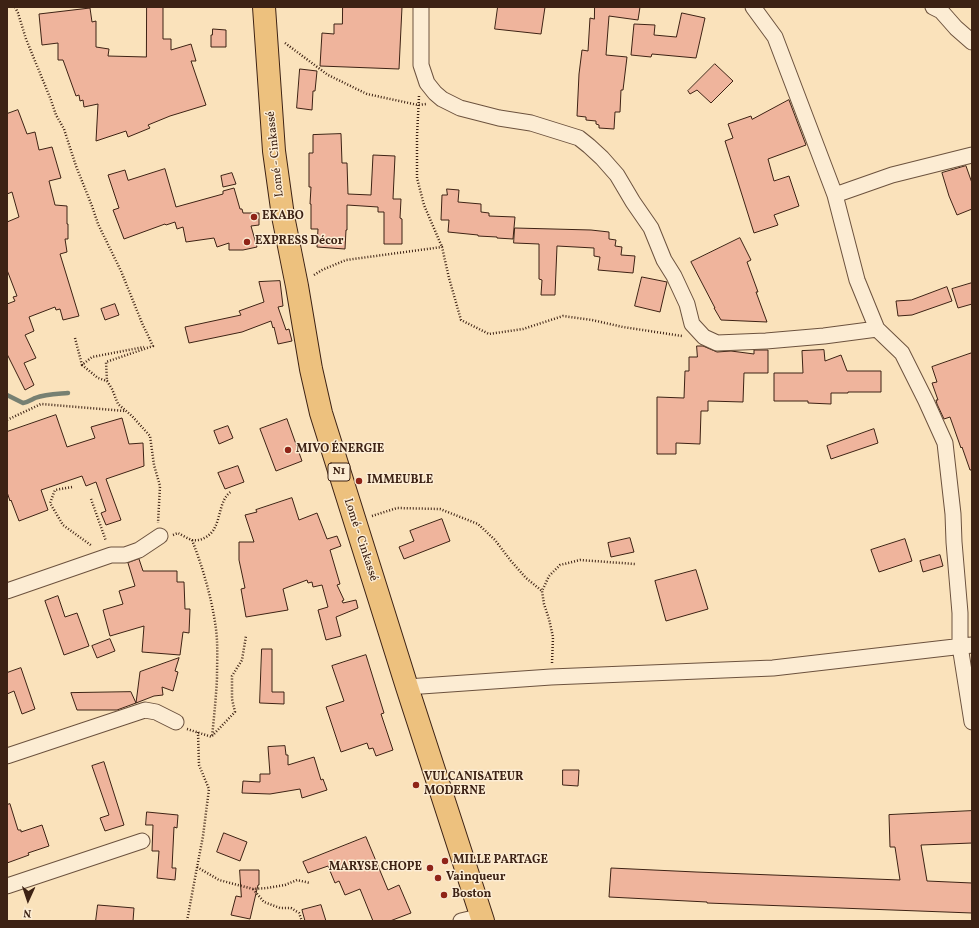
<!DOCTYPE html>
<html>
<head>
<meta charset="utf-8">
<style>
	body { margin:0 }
	#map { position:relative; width:979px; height:928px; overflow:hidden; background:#fae2bb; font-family:Vollkorn,serif }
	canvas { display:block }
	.frame { position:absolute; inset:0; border:8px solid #3d2214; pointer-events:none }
	.north { position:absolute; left:8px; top:880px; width:40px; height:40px; -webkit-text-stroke:3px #fcecd3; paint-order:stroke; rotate:183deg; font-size:11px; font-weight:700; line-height:16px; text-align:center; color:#3d2214 }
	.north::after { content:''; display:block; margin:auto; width:14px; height:18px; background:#3d2214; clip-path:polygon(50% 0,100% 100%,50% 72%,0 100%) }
</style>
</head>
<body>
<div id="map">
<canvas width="979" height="928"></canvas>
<div class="frame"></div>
<div class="north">N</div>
</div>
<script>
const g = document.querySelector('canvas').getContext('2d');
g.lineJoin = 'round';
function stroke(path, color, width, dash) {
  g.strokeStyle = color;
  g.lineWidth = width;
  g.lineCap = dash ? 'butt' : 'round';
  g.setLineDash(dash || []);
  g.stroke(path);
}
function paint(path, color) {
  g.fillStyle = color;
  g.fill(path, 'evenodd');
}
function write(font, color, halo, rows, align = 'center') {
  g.font = font + ' Vollkorn,serif';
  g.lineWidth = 3;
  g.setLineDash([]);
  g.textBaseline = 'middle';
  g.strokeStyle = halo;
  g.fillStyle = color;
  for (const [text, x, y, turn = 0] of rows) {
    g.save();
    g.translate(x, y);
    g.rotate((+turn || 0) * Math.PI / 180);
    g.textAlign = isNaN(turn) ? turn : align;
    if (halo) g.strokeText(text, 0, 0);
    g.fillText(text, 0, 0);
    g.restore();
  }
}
stroke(new Path2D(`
	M 7,395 L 23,403 C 28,402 31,400 35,398 C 46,394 57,394 68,393`), '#778072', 4.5);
const building = new Path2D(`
	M 147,7 L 163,7 L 163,39 L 171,39 L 171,50 L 191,44 L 196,61 L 191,61 L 206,105 L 170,116 L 148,125 L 150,128 L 128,137 L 126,131 L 96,141 L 98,104 L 84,107 L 83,100 L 80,101 L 79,95 L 76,96 L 63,60 L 58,60 L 58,43 L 42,45 L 39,14 L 90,8 L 92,22 L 96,21 L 96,47 L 109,49 L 108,56 L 146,57 Z
	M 343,7 L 402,7 L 399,69 L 320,66 L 322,33 L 334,34 L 334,24 L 342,24 Z
	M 498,7 L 545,7 L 541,34 L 495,29 Z
	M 595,7 L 640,7 L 638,20 L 609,16 L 606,55 L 627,57 L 623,90 L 621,90 L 620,112 L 615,112 L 614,129 L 599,128 L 599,125 L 596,124 L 596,121 L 586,120 L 586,117 L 577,116 L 579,74 L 582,50 L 588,51 L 590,18 L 594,19 Z
	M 682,13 L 705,18 L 696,58 L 652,54 L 651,57 L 631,55 L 634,24 L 655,25 L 654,35 L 676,37 Z
	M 213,29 L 226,30 L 226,47 L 211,47 L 211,35 L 212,35 Z
	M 715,64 L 733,81 L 711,103 L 697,90 L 690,94 L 688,91 Z
	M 300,69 L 317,71 L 315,91 L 313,91 L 312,110 L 297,108 Z
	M 789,100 L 806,145 L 768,159 L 774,181 L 789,176 L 799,206 L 774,215 L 778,225 L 754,233 L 725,141 L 733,138 L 728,124 L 751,116 L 752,119 Z
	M 18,110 L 27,134 L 35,132 L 39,150 L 52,147 L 61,178 L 49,181 L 55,205 L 67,206 L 67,224 L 68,224 L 68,239 L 65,239 L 67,252 L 60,254 L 79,316 L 63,320 L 60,309 L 56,310 L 55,307 L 29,317 L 34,331 L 25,335 L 36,358 L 24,363 L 34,385 L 25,390 L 7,354 L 7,304 L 15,301 L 13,297 L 17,296 L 7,270 L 7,222 L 19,217 L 12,192 L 7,194 L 7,114 Z
	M 341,134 L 342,163 L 347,163 L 348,194 L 371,195 L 373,155 L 395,156 L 393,199 L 401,199 L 400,218 L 402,219 L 402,244 L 384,244 L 384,212 L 378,212 L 378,207 L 347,205 L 347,230 L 346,230 L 345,249 L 317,247 L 318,229 L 311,229 L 311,204 L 310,204 L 311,187 L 309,187 L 309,153 L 313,153 L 313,135 Z
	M 966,166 L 972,183 L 972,209 L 957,215 L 949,196 L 942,173 Z
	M 165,169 L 176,207 L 223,194 L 223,191 L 234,188 L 240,209 L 242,209 L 243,213 L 259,213 L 259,225 L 251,226 L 257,247 L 243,250 L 229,250 L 229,243 L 217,247 L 214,238 L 186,242 L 183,227 L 177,229 L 175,222 L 166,225 L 165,224 L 124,239 L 113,210 L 119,208 L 108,175 L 125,170 L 128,180 Z
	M 232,173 L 236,184 L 223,187 L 221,176 Z
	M 447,189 L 459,190 L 458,202 L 481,204 L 481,212 L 489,213 L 489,216 L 515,217 L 513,239 L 497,238 L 497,237 L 478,236 L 478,235 L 448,232 L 449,220 L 441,220 L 442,195 L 447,195 Z
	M 515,228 L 591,230 L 609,232 L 609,239 L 616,240 L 615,246 L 622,247 L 621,255 L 635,256 L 633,273 L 598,270 L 600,257 L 594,256 L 594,248 L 557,246 L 555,295 L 541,295 L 542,280 L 539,279 L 539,244 L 514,243 Z
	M 740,238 L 751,260 L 747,262 L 758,292 L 756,292 L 767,322 L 721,320 L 714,308 L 715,308 L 691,262 Z
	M 642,277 L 667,282 L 660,312 L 635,306 Z
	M 280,281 L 283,306 L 278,307 L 286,330 L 289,329 L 292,341 L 278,344 L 274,327 L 273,328 L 271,321 L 242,332 L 189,343 L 185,327 L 241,315 L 239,311 L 264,302 L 259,282 Z
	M 972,283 L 972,304 L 958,308 L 952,289 Z
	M 947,287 L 952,301 L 912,315 L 898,316 L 896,301 L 911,300 Z
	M 115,304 L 119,315 L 105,320 L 101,309 Z
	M 697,346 L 703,346 L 717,352 L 731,351 L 754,354 L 754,350 L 768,350 L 768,373 L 744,373 L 743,402 L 708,401 L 708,411 L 701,411 L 700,444 L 676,443 L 676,454 L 657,454 L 657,397 L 684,398 L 685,371 L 689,371 L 689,357 L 697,357 Z
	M 824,350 L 825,361 L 841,355 L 847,371 L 881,371 L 881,392 L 848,392 L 848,393 L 831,393 L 831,404 L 808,403 L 808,401 L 774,401 L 774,373 L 803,373 L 802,351 Z
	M 972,353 L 972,470 L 970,470 L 962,447 L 961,448 L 950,417 L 944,419 L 937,404 L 936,400 L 938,400 L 932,383 L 937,382 L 932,367 Z
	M 56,415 L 67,447 L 95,438 L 91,427 L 122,418 L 129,444 L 143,443 L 144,466 L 106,479 L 121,520 L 106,525 L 101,513 L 106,511 L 96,482 L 86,486 L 82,476 L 41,490 L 48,510 L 19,521 L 11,500 L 10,501 L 7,492 L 7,432 Z
	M 287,419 L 302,461 L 276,471 L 260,429 Z
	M 228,426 L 233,438 L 219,444 L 214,431 Z
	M 874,429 L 878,443 L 831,459 L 827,446 Z
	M 238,466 L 244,482 L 225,489 L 218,473 Z
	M 292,498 L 299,520 L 317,513 L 327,539 L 337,536 L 341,546 L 330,550 L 340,584 L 337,585 L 344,600 L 342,601 L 343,603 L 356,600 L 358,608 L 336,617 L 341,636 L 326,640 L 318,610 L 328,607 L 322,585 L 313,587 L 312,582 L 308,583 L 307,580 L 283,589 L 288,610 L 246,617 L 241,589 L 245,588 L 239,560 L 239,542 L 254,542 L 245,515 L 257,512 L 256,510 Z
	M 442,519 L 450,541 L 404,559 L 399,547 L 414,541 L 410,531 Z
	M 630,538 L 634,552 L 611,557 L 608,543 Z
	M 905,539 L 912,561 L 879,572 L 871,550 Z
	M 940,555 L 943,566 L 923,572 L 920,561 Z
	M 139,559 L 143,571 L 177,571 L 177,582 L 184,582 L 185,609 L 190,609 L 189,633 L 183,632 L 180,655 L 142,652 L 144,626 L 110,636 L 103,610 L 123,604 L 119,591 L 135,586 L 128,563 Z
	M 696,570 L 708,609 L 666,621 L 655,581 Z
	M 58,596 L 65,617 L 77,613 L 89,646 L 64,655 L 45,601 Z
	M 110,639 L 115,651 L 97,658 L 92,646 Z
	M 262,649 L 272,649 L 272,692 L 284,692 L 284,704 L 260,703 Z
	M 366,655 L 384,713 L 381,714 L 393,750 L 376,756 L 373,748 L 369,749 L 367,743 L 341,752 L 326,707 L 344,701 L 332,666 Z
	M 179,658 L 175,671 L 178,672 L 173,691 L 162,687 L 163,695 L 154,696 L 136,703 L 140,672 Z
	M 21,668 L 35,709 L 22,714 L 14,691 L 7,694 L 7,673 Z
	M 131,692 L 136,703 L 117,710 L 77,710 L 71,693 Z
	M 285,746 L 286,755 L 288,755 L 288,765 L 314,757 L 321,780 L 323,779 L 327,790 L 302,798 L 300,789 L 270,794 L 242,793 L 243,781 L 260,782 L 260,774 L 270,774 L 268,747 Z
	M 104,762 L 124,825 L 105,831 L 100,818 L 109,815 L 92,766 Z
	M 563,770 L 579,770 L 578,786 L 563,785 Z
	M 10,804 L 18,830 L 21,830 L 21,832 L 42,825 L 49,846 L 28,853 L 29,855 L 7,863 L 7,805 Z
	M 972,811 L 972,843 L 921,845 L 927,881 L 972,883 L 972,913 L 707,903 L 707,902 L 609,897 L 611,868 L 696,872 L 900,880 L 895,847 L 890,847 L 889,815 Z
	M 147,812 L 178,815 L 177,828 L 174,827 L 172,868 L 176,868 L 175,880 L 157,878 L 159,851 L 152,851 L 153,825 L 146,825 Z
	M 224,833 L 247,842 L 240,861 L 217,852 Z
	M 366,837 L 388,890 L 399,885 L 411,913 L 390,921 L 373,921 L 360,889 L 345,895 L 339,881 L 335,883 L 328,866 L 308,873 L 303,862 Z
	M 240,870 L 259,870 L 259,885 L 258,885 L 250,919 L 231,915 L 236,896 L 241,897 Z
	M 98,905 L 134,908 L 133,921 L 96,921 Z
	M 321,905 L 326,921 L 305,921 L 302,910 Z`);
paint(building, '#efb49c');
stroke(building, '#3d2214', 1);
const minor = new Path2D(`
	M 421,7 L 421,65 L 427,83 L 435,93 L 442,99 L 460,108 L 499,118 L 531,123 L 579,138 L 589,146 L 602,158 L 617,175 L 633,202 L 651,228 L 664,260 L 674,276 L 687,304 L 692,324 L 704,337 L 717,343 L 766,341 L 824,336 L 877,329
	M 753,7 L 775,37 L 835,195 L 857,280 L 877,329 L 902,353 L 926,401 L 945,443 L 953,514 L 954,542 L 960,613 L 960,646 L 972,722
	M 933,7 L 941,11 L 956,28 L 972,42
	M 835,195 L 892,175 L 972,155
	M 7,591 L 111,555 L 125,555 L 139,550 L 160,536
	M 407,687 L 551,677 L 773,668 L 972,645
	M 7,756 L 145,710 L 156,712 L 176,722
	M 7,886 L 142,841
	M 461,921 L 482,916`);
const highway = new Path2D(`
	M 264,7 L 274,151 L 283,216 L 297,286 L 311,369 L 321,413 L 407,687 L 483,921`);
stroke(minor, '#6c523e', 17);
stroke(highway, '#3d2214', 24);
stroke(new Path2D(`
	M 15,7 L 18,13 L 26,39 L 51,100 L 56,115 L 64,129 L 76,166 L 92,206 L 98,224 L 121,271 L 142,323 L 153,346 L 106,362 L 107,381
	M 285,43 L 328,75 L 367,94 L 418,105 L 426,104
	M 419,96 L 417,136 L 417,178 L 424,205 L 442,247
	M 314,275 L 322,270 L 346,260 L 442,247 L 449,278 L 461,320 L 489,334 L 523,329 L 563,316 L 592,320 L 623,327 L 682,336
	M 75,338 L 82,365 L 92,357 L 144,347
	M 82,365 L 98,378 L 107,381 L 112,389 L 118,404 L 132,416 L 150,436 L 154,465 L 160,486 L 158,523
	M 7,420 L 41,404 L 125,411
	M 72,487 L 55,490 L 50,503 L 63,525 L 92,546
	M 91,499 L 106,541
	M 372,516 L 397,508 L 440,509 L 478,524 L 495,540 L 511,561 L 526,578 L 542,591
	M 173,535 L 178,533 C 182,535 188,539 192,540 C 201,542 212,535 215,527 C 221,516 220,498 232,491
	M 192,540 C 203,568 212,599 216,629 C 218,645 217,662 217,678 C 216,698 214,717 212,737
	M 552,663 L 553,637 L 549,619 L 544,604 L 542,591 L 549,576 L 560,565 L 580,560 L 635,564
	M 187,729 L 212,737
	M 212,736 L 235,712 L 232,699 L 232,676 L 242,660 L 246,636
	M 197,867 L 219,880 L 253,889 L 267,888 L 285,885 L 297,880 L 310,883
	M 253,889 L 264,902 L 280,908 L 291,908 L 299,913 L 302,921
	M 187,921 L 195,878 L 203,836 L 209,789 L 199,765 L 198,732`), '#3d2214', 2.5, [1, 2]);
stroke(minor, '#fcecd3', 15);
stroke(highway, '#edc17e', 22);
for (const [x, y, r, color] of [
	[254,217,4,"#8f2418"],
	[247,242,4,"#8f2418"],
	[288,450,4,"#8f2418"],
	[359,481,4,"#8f2418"],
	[416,785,4,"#8f2418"],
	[445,861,4,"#8f2418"],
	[430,868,4,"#8f2418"],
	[438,878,4,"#8f2418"],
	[444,895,4,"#8f2418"]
]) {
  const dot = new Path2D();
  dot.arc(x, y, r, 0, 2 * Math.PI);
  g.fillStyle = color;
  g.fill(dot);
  stroke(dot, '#fcecd3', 1.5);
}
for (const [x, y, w] of [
	[339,472,22]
]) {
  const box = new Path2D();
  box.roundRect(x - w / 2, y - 9, w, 18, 3);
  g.fillStyle = '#fcecd3';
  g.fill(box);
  stroke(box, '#3d2214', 1);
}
write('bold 11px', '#3d2214', null, [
	["N1",339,472]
]);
write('12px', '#3d2214', '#fcecd3', [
	["Lomé - Cinkassé",276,154,-96],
	["Lomé - Cinkassé",360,540,72]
]);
write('bold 12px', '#3d2214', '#fcecd3', [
	["EKABO",262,217],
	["EXPRESS Décor",255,242],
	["MIVO ÉNERGIE",296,450],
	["IMMEUBLE",367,481],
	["VULCANISATEUR",424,778],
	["MODERNE",424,792],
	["MILLE PARTAGE",453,861],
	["MARYSE CHOPE",422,868,"right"],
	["Vainqueur",446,878],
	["Boston",452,895]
], 'left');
</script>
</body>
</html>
